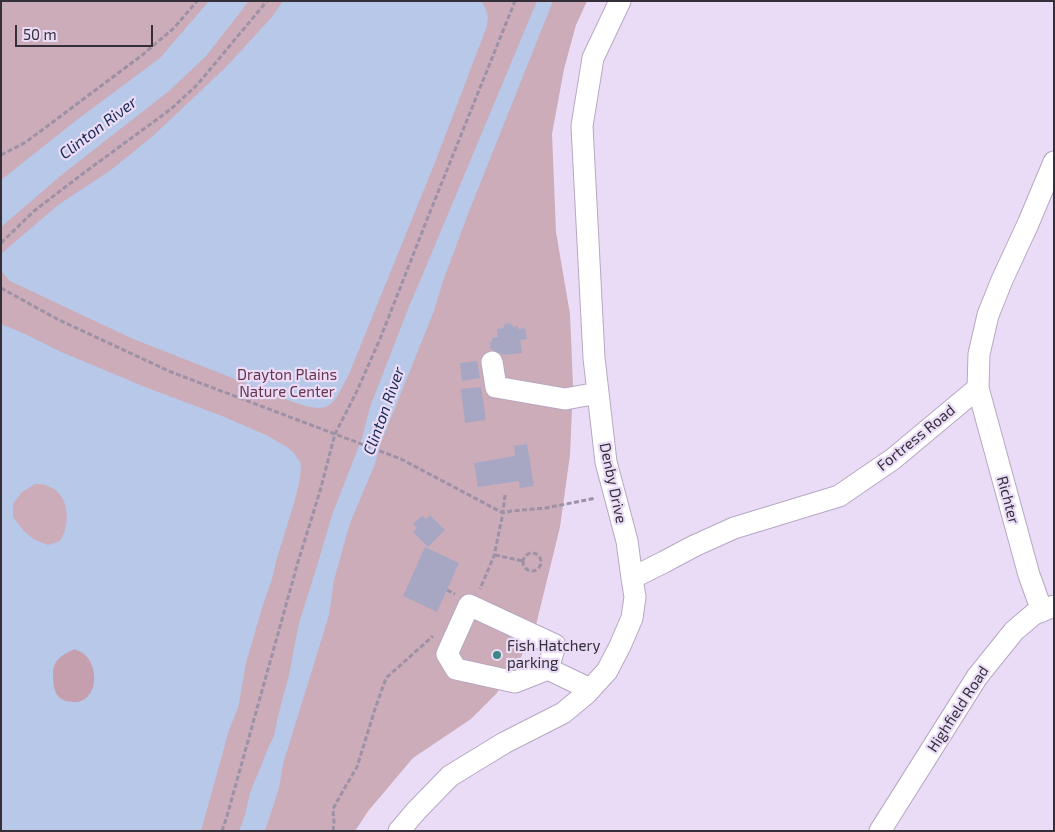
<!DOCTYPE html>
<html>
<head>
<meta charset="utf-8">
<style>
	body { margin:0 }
	#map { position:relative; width:1055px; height:832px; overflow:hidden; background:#eadcf7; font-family:"Exo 2",sans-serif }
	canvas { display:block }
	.frame { position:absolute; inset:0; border:2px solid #352f3a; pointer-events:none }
	.scale { position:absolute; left:15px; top:25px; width:138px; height:22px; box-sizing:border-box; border:2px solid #352f3a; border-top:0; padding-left:6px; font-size:15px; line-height:18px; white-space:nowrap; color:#352f3a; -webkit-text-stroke:4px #eadcf7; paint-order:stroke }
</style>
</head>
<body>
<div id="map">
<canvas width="1055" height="832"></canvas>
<div class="frame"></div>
<div class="scale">50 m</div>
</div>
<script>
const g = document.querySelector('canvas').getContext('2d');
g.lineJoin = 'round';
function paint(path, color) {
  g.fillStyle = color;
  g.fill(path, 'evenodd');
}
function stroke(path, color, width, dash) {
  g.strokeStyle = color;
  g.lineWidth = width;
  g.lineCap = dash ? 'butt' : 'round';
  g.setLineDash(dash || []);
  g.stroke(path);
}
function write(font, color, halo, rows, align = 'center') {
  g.font = font + ' "Exo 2",sans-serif';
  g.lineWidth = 4.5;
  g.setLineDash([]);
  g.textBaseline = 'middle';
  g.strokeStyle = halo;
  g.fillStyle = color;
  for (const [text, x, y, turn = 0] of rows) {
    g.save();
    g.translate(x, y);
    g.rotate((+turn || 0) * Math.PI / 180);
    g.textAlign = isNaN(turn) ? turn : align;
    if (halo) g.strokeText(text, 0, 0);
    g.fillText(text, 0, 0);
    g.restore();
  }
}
paint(new Path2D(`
	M 1,1 L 587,1 L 576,25 L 564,69 L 552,134 L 556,232 L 570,314 L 573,385 L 570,455 L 560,527 L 534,633 L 515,668 L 496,694 L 471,719 L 413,758 L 369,810 L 355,831 L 1,831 Z`), '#ccacb8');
paint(new Path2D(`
	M 75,649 C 78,651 82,652 85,655 C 96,664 98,686 88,697 C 84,701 80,702 74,702 C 55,702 53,689 53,673 C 53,659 63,654 75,649 Z`), '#c69faf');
paint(new Path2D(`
	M 209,1 L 249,1 L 206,56 L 169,91 L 64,173 L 1,227 L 1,180 L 78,119 L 160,58 Z
	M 283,1 L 481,1 L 485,7 L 488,16 L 487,26 L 436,160 L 349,374 C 332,407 331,415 293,402 L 131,338 L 10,281 C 0,272 1,268 1,255 L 2,253 L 58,205 L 111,170 L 154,135 L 226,67 L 271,18 Z
	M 537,1 L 553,1 L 468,214 L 443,281 L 434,311 L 380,445 L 375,464 L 350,523 L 334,580 L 329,615 L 283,764 L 279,788 L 265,831 L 239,831 L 245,815 L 250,793 L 269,746 L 274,736 L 278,716 L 289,675 L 299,623 L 317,566 L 332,515 L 362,438 L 370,407 L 410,304 L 420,281 Z
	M 1,324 L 23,333 L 59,351 L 145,387 L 222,416 L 266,435 L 287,447 L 294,453 L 300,462 L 301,466 L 300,479 L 295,500 L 277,558 L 272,579 L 262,608 L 246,663 L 238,708 L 229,730 L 201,831 L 1,831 ZM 35,484 C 39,484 44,484 47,486 C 70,492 71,525 60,541 L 48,545 L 33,539 L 23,530 L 13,517 L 13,504 L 22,492 ZM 75,649 C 78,651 83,652 85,655 C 97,665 99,694 81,701 C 80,702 75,702 74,702 C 55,702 53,689 53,673 C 53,660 63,654 75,649 Z`), '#b7c8e9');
paint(new Path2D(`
	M 510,323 L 514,327 L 518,326 L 518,329 L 525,328 L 527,339 L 520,340 L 522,353 L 502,355 L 501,353 L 494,353 L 493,349 L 491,350 L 490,342 L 492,342 L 492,338 L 498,337 L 497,329 L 503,328 L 505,324 Z
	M 477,361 L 480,378 L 462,381 L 460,363 Z
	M 481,387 L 486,420 L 465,423 L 461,389 Z
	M 527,444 L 534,486 L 520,488 L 519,481 L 478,487 L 474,463 L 515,456 L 514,446 Z
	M 430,515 L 445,530 L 428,547 L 413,532 L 417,528 L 413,524 L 422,516 L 426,519 Z
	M 425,547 L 459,563 L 437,612 L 403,596 Z`), '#a8a7c3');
const minor = new Path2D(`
	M 492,362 L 496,387 L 565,399 L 598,393
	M 632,578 L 664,562 L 694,546 L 734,528 L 839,496 L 893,459 L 978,388
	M 1042,611 L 1029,575 L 978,388 L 979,354 L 988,315 L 1002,280 L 1028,224 L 1054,162
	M 548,669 L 515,682 L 456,669 L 447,654 L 469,605 L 555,645 L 548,669 L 590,689
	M 399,831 L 416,811 L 450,776 L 504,743 L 563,713 L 586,694 L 607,671 L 620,646 L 632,618 L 635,597 L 632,578 L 627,541 L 606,462 L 594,358 L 582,126 L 593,58 L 620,1
	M 880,831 L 977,677 L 1014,631 L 1034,614 L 1054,606`);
stroke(minor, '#b6a8c2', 23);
stroke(new Path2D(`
	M 1,155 L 26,142 L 141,56 L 174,28 L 197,1
	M 1,243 L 34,211 L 81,175 L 171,109 L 197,85 L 267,1
	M 1,288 L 57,319 L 171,372 L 401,459 L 503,513 L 494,556 L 480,589
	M 505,495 L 503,513 L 511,511 L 546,508 L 596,498
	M523 562a9 9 0 1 1 18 0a9 9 0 1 1-18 0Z
	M 495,555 L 523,561
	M 447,590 L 455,594
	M 222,831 L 227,816 L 298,562 L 320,491 L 335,434 L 356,393 L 380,339 L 426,222 L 515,1
	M 333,831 L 334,823 L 333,809 L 344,789 L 357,767 L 375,709 L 386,678 L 433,636`), '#9c91a5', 3, [5, 2.5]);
stroke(minor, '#fff', 21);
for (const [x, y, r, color] of [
	[497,655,5,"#3e8789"]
]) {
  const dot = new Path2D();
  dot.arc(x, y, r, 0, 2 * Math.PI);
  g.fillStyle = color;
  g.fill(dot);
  stroke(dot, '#eadcf7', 2);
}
write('15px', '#69354c', '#eadcf7', [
	["Drayton Plains",287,375],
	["Nature Center",287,392]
]);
write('15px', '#352f3a', '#eadcf7', [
	["Fortress Road",916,438,-39],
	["Denby Drive",613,483,78],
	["Richter",1008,500,75],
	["Highfield Road",958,709,-57]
]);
write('15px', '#352f3a', '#eadcf7', [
	["Fish Hatchery",507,646],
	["parking",507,663]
], 'left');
write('italic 16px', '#182b55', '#eadcf7', [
	["Clinton River",98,128,-37],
	["Clinton River",384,411,-70]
]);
</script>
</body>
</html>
